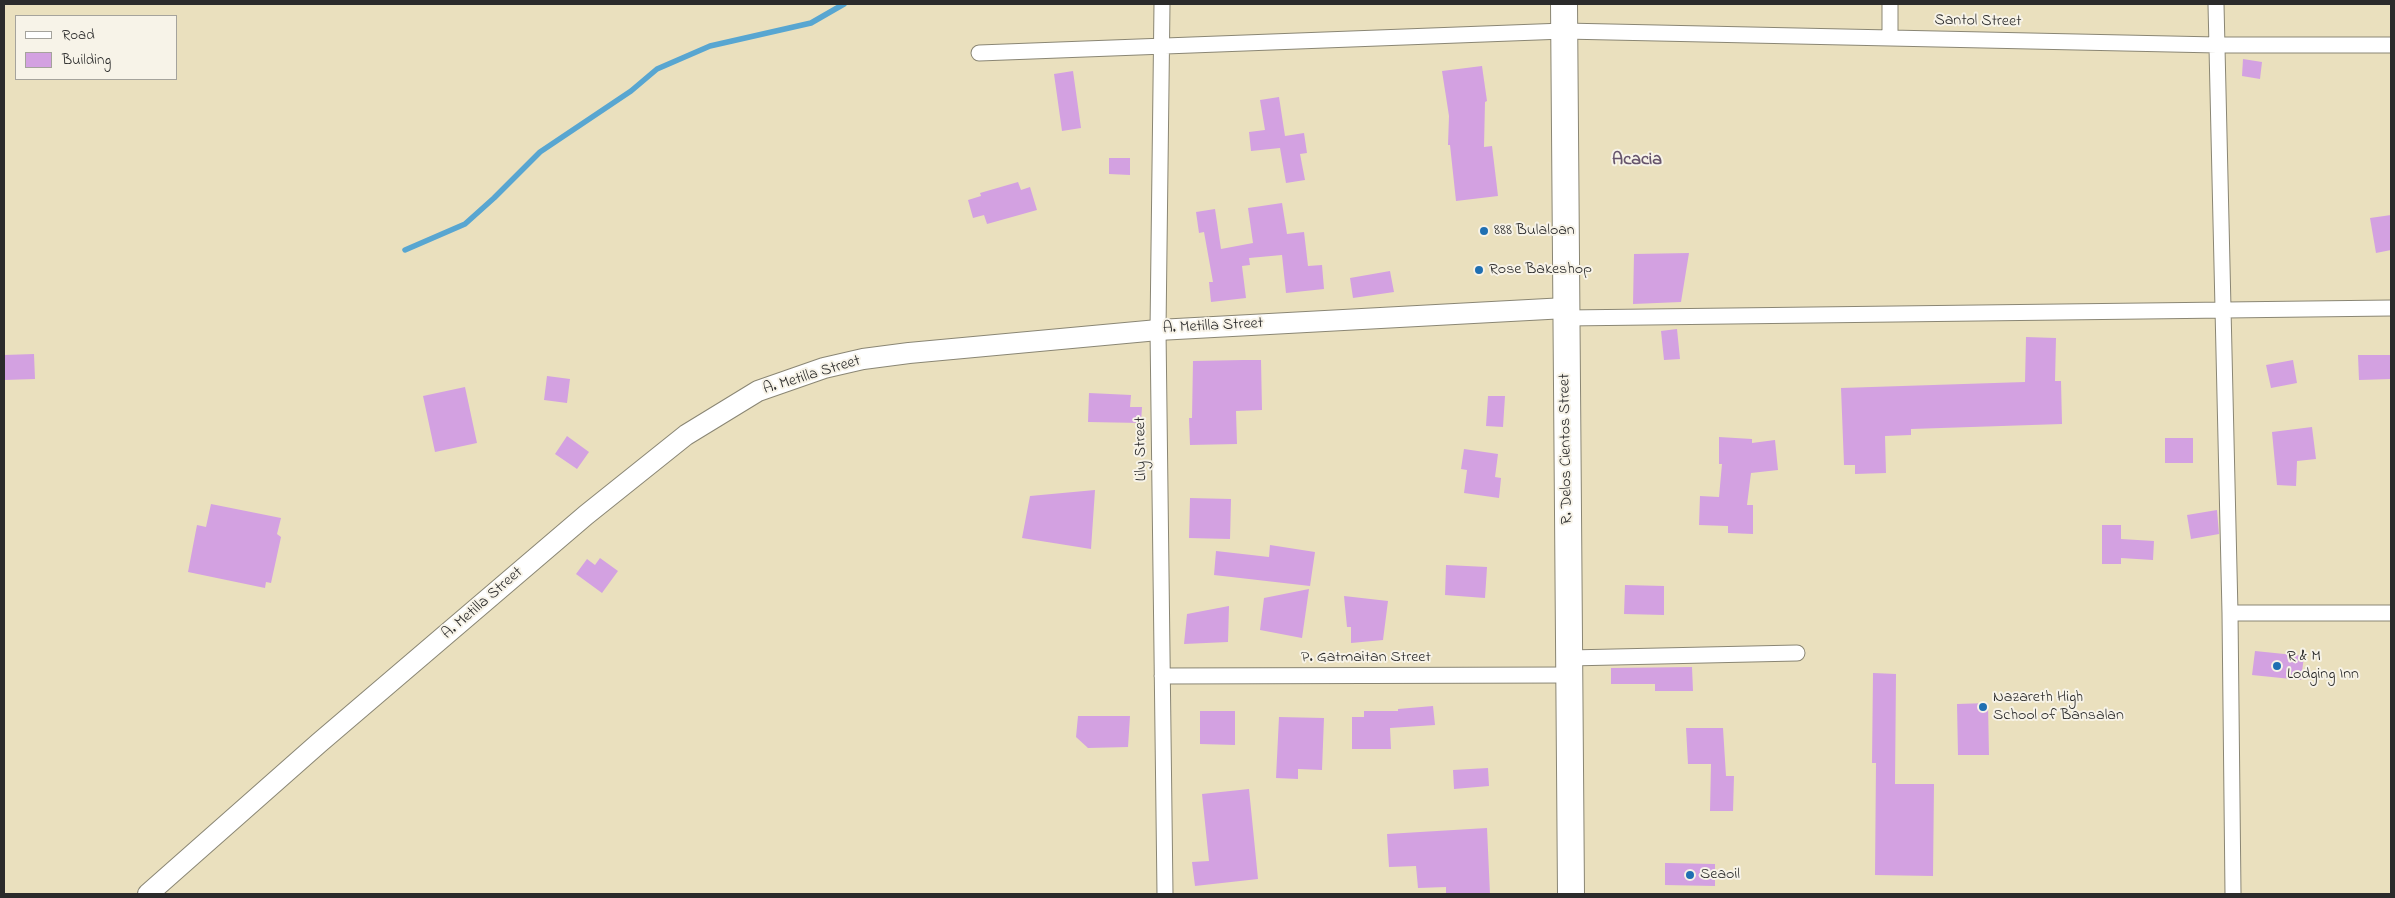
<!DOCTYPE html>
<html>
<head>
<meta charset="utf-8">
<style>
	body { margin:0 }
	#map { position:relative; width:2395px; height:898px; overflow:hidden; background:#eae0be; font-family:"Indie Flower",sans-serif }
	canvas { display:block }
	.frame { position:absolute; inset:0; border:5px solid #2b2b2b; pointer-events:none }
	.legend { position:absolute; left:15px; top:15px; width:162px; height:65px; box-sizing:border-box; background:#f7f3e8; border:1px solid #a5a39c; margin:0; padding:6px 9px; list-style:none; font-size:15px; color:#2b2b2b }
	.legend li { display:flex; align-items:center; gap:10px; height:25px }
	.legend b { width:25px; border:1px solid #a5a39c }
</style>
</head>
<body>
<div id="map">
<canvas width="2395" height="898"></canvas>
<div class="frame"></div>
<ul class="legend">
<li><b style="height:6px;background:#fff"></b>Road</li>
<li><b style="height:14px;background:#d3a1e1"></b>Building</li>
</ul>
</div>
<script>
const g = document.querySelector('canvas').getContext('2d');
g.lineJoin = 'round';
function stroke(path, color, width, dash) {
  g.strokeStyle = color;
  g.lineWidth = width;
  g.lineCap = dash ? 'butt' : 'round';
  g.setLineDash(dash || []);
  g.stroke(path);
}
function paint(path, color) {
  g.fillStyle = color;
  g.fill(path, 'evenodd');
}
function write(font, color, halo, rows, align = 'center') {
  g.font = font + ' "Indie Flower",sans-serif';
  g.lineWidth = 4;
  g.setLineDash([]);
  g.textBaseline = 'middle';
  g.strokeStyle = halo;
  g.fillStyle = color;
  for (const [text, x, y, turn = 0] of rows) {
    g.save();
    g.translate(x, y);
    g.rotate((+turn || 0) * Math.PI / 180);
    g.textAlign = isNaN(turn) ? turn : align;
    if (halo) g.strokeText(text, 0, 0);
    g.fillText(text, 0, 0);
    g.restore();
  }
}
stroke(new Path2D(`
	M 405,250 L 465,224 L 494,198 L 540,152 L 631,91 L 657,69 L 710,46 L 811,23 L 844,4`), '#58a6d1', 5.5);
paint(new Path2D(`
	M 2243,59 L 2262,62 L 2260,79 L 2242,76 Z
	M 1482,66 L 1487,101 L 1485,102 L 1484,147 L 1492,146 L 1498,196 L 1456,201 L 1450,145 L 1448,145 L 1449,116 L 1442,71 Z
	M 1073,71 L 1081,128 L 1062,131 L 1054,74 Z
	M 1279,97 L 1285,136 L 1304,133 L 1307,153 L 1300,154 L 1305,180 L 1286,183 L 1280,148 L 1251,151 L 1249,132 L 1265,130 L 1260,100 Z
	M 1109,158 L 1130,158 L 1130,175 L 1109,174 Z
	M 1018,182 L 1021,190 L 1030,187 L 1037,210 L 987,224 L 984,215 L 973,218 L 968,200 L 981,196 L 980,193 Z
	M 1282,203 L 1287,234 L 1304,232 L 1308,266 L 1322,265 L 1324,289 L 1286,293 L 1282,255 L 1249,258 L 1250,265 L 1242,266 L 1246,298 L 1211,302 L 1209,282 L 1213,282 L 1204,232 L 1199,233 L 1196,212 L 1215,209 L 1221,249 L 1253,243 L 1248,208 Z
	M 2391,215 L 2391,250 L 2376,253 L 2370,218 Z
	M 1689,253 L 1681,302 L 1633,304 L 1634,254 Z
	M 1390,271 L 1394,292 L 1353,298 L 1350,278 Z
	M 1677,329 L 1680,359 L 1664,360 L 1661,331 Z
	M 2026,337 L 2056,338 L 2055,381 L 2061,381 L 2062,424 L 1911,429 L 1911,435 L 1885,436 L 1886,473 L 1855,474 L 1855,465 L 1844,465 L 1841,388 L 2025,382 Z
	M 34,354 L 35,379 L 4,380 L 4,355 Z
	M 2358,355 L 2391,355 L 2391,379 L 2359,380 Z
	M 1243,360 L 1261,360 L 1262,410 L 1236,411 L 1237,444 L 1190,445 L 1189,418 L 1192,418 L 1193,361 Z
	M 2293,360 L 2297,383 L 2271,388 L 2266,365 Z
	M 547,376 L 570,379 L 567,403 L 544,400 Z
	M 465,387 L 477,443 L 435,452 L 423,396 Z
	M 1089,393 L 1131,395 L 1130,407 L 1142,407 L 1141,423 L 1088,422 Z
	M 1488,396 L 1505,396 L 1503,427 L 1486,426 Z
	M 2312,427 L 2316,459 L 2297,461 L 2296,486 L 2277,485 L 2272,432 Z
	M 567,436 L 589,452 L 577,469 L 555,454 Z
	M 1719,437 L 1752,439 L 1752,443 L 1775,440 L 1778,470 L 1751,473 L 1747,505 L 1753,505 L 1753,534 L 1728,533 L 1728,526 L 1699,525 L 1700,496 L 1719,497 L 1722,464 L 1719,464 Z
	M 2165,438 L 2193,438 L 2193,463 L 2165,463 Z
	M 1464,449 L 1498,454 L 1495,477 L 1501,478 L 1499,498 L 1464,493 L 1467,470 L 1461,469 Z
	M 1095,490 L 1091,549 L 1022,538 L 1030,496 Z
	M 1190,498 L 1231,499 L 1230,539 L 1189,538 Z
	M 211,504 L 281,518 L 277,534 L 281,537 L 271,583 L 266,582 L 265,588 L 188,572 L 197,525 L 206,527 Z
	M 2217,510 L 2219,534 L 2191,539 L 2187,515 Z
	M 2102,525 L 2121,525 L 2121,539 L 2154,541 L 2153,560 L 2121,558 L 2121,564 L 2102,564 Z
	M 1270,545 L 1315,552 L 1310,586 L 1214,575 L 1216,551 L 1269,557 Z
	M 600,558 L 618,571 L 602,593 L 576,574 L 587,559 L 595,565 Z
	M 1446,565 L 1487,567 L 1485,598 L 1445,595 Z
	M 1625,585 L 1664,586 L 1664,615 L 1624,614 Z
	M 1309,589 L 1302,638 L 1260,630 L 1264,598 Z
	M 1344,596 L 1388,601 L 1383,640 L 1351,643 L 1351,627 L 1347,627 Z
	M 1229,606 L 1228,642 L 1184,644 L 1187,614 Z
	M 2255,651 L 2304,656 L 2301,680 L 2252,675 Z
	M 1692,667 L 1693,691 L 1655,691 L 1655,684 L 1611,684 L 1611,668 Z
	M 1873,673 L 1896,674 L 1895,784 L 1934,784 L 1933,876 L 1875,875 L 1876,763 L 1872,763 Z
	M 1988,703 L 1989,755 L 1958,755 L 1957,704 Z
	M 1433,706 L 1435,725 L 1390,728 L 1391,749 L 1352,749 L 1352,717 L 1364,717 L 1364,711 L 1398,711 L 1398,709 Z
	M 1200,711 L 1235,711 L 1235,745 L 1200,744 Z
	M 1078,716 L 1130,716 L 1128,747 L 1088,748 L 1076,737 Z
	M 1279,717 L 1324,718 L 1322,770 L 1298,769 L 1298,779 L 1276,778 Z
	M 1686,728 L 1723,728 L 1726,776 L 1734,776 L 1733,811 L 1710,811 L 1711,764 L 1688,764 Z
	M 1488,768 L 1489,786 L 1454,789 L 1453,770 Z
	M 1249,789 L 1258,879 L 1195,886 L 1192,862 L 1209,861 L 1202,794 Z
	M 1487,828 L 1490,894 L 1446,894 L 1446,887 L 1418,888 L 1416,866 L 1389,867 L 1387,834 Z
	M 1665,863 L 1715,864 L 1715,886 L 1665,885 Z`), '#d3a1e1');
const street = new Path2D(`
	M 1162,4 L 1158,330 L 1165,894
	M 1890,4 L 1890,38
	M 2216,4 L 2230,613 L 2233,894
	M 979,53 L 1564,31 L 2217,45 L 2391,45
	M 1566,318 L 2391,308
	M 2230,613 L 2391,613
	M 1569,658 L 1797,653
	M 1162,676 L 1569,675`);
const secondary = new Path2D(`
	M 148,894 L 319,743 L 586,515 L 686,435 L 758,391 L 824,368 L 863,359 L 909,353 L 1158,330 L 1566,308`);
const highway = new Path2D(`
	M 1564,4 L 1571,894`);
stroke(street, '#8a8674', 17);
stroke(secondary, '#8a8674', 22);
stroke(highway, '#8a8674', 28);
stroke(street, '#fff', 15);
stroke(secondary, '#fff', 20);
stroke(highway, '#fff', 26);
for (const [x, y, r, color] of [
	[1484,231,5,"#1f6fb2"],
	[1479,270,5,"#1f6fb2"],
	[2277,666,5,"#1f6fb2"],
	[1983,707,5,"#1f6fb2"],
	[1690,875,5,"#1f6fb2"]
]) {
  const dot = new Path2D();
  dot.arc(x, y, r, 0, 2 * Math.PI);
  g.fillStyle = color;
  g.fill(dot);
  stroke(dot, '#f7f3e8', 2);
}
write('16px', '#2b2b2b', '#f7f3e8', [
	["Santol Street",1978,22,1],
	["A. Metilla Street",1213,327,-3],
	["A. Metilla Street",812,376,-17],
	["Lily Street",1142,449,-91],
	["R. Delos Cientos Street",1567,449,-91],
	["A. Metilla Street",483,604,-41],
	["P. Gatmaitan Street",1366,658]
]);
write('16px', '#2b2b2b', '#f7f3e8', [
	["888 Bulaloan",1494,231],
	["Rose Bakeshop",1489,270],
	["R & M",2287,657],
	["Lodging Inn",2287,675],
	["Nazareth High",1993,698],
	["School of Bansalan",1993,716],
	["Seaoil",1700,875]
], 'left');
write('bold 18px', '#66546b', '#f7f3e8', [
	["Acacia",1637,161]
]);
</script>
</body>
</html>
